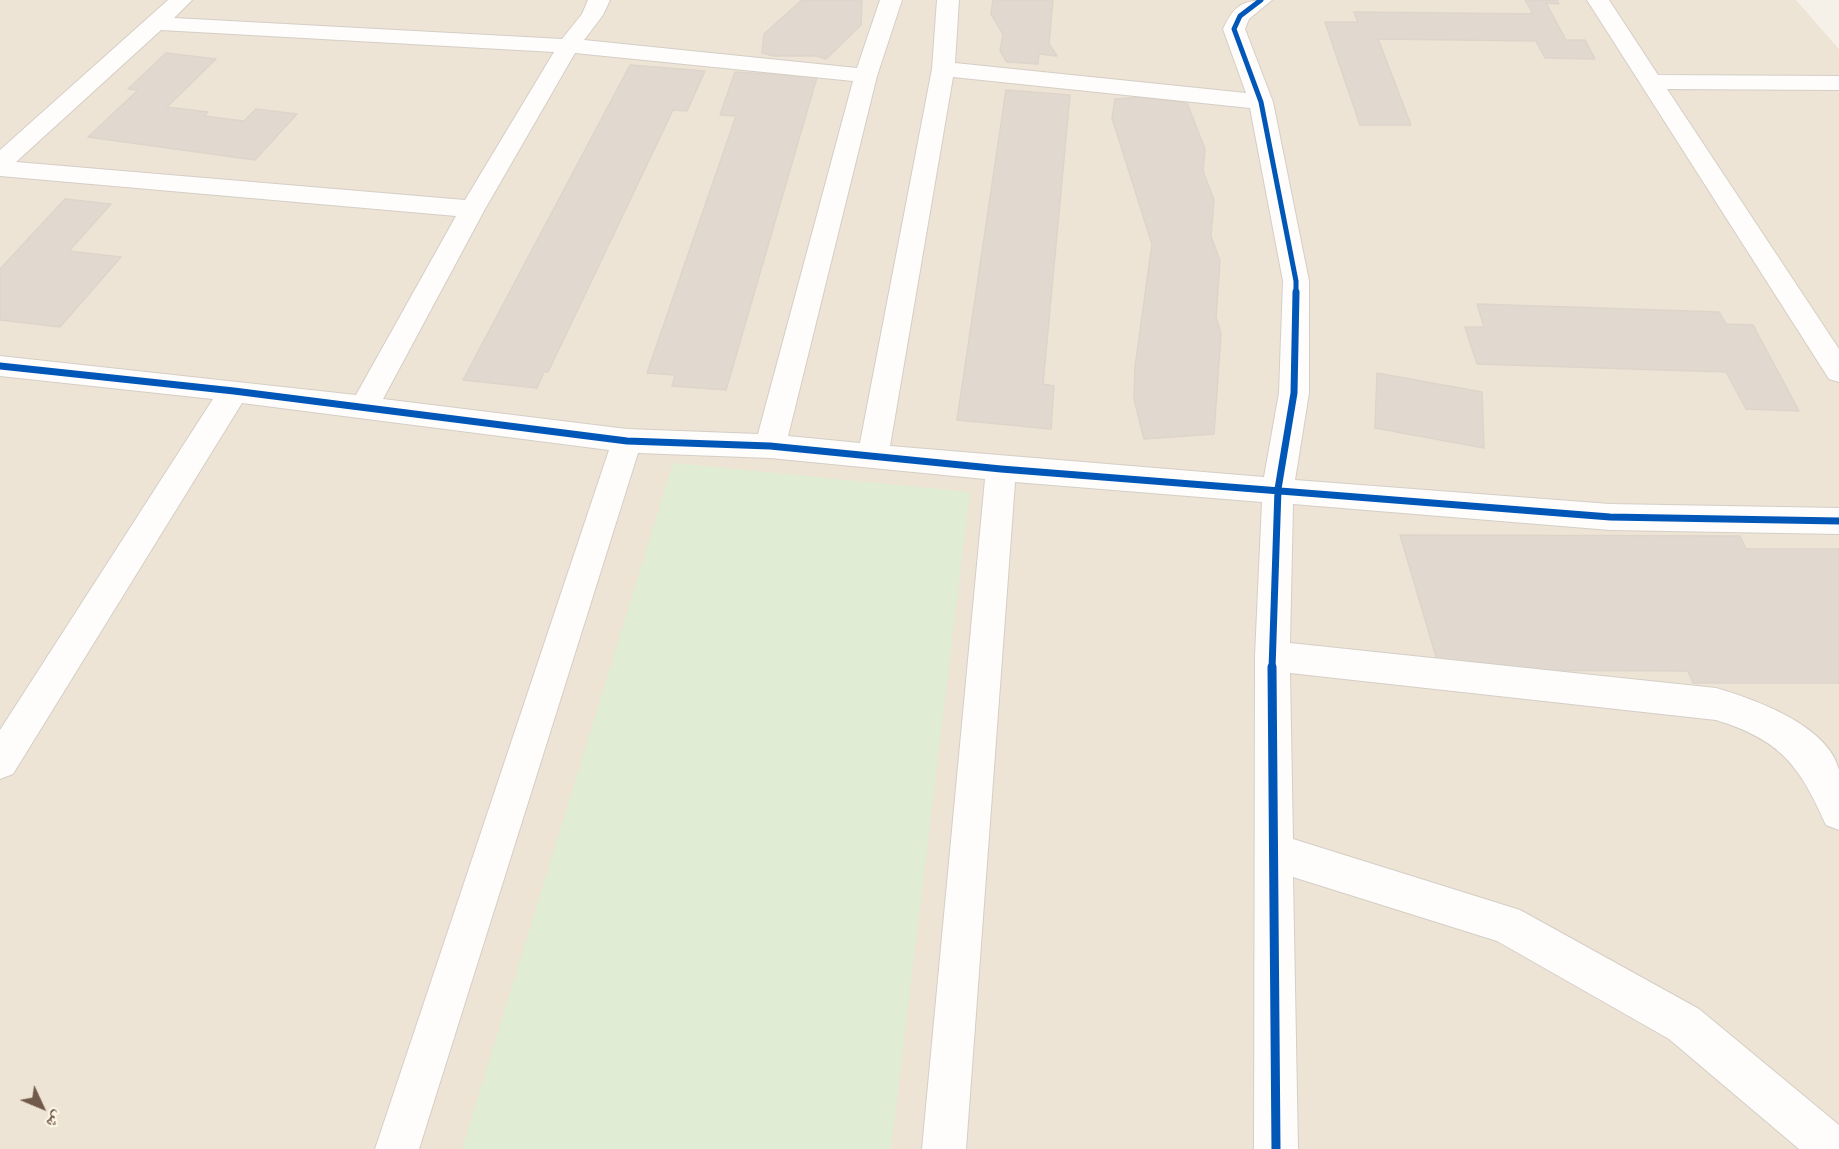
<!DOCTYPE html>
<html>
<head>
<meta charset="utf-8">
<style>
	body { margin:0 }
	#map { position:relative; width:1839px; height:1149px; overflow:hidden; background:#f5f1e8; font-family:"Nunito Sans","Noto Naskh Arabic",sans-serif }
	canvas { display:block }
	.north { position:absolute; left:12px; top:1077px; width:60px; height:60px; -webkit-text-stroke:4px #fef7e8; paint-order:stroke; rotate:134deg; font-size:16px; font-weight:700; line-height:24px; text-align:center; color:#715a4a }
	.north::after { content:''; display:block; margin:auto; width:21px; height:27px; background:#715a4a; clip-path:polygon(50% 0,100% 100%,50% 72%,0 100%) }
</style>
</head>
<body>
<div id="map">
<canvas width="1839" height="1149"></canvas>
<div class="north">ش</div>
</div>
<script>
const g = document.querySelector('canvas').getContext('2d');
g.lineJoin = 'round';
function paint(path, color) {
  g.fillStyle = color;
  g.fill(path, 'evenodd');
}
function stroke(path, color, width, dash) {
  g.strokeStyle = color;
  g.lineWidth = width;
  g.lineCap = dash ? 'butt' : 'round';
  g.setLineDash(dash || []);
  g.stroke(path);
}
paint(new Path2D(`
	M 0,0 L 1796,0 L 1839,49 L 1839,1149 L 0,1149 Z`), '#eee4d5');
paint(new Path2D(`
	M 673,463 L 970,492 L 891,1149 L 462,1149 Z`), '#e0ecd3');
const building = new Path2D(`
	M 802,0 L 862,0 L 861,25 L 826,59 L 817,56 L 774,56 L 762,53 L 764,34 Z
	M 993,0 L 1053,0 L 1049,44 L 1057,56 L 1039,54 L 1038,64 L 1007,62 L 1000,51 L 1003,34 L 991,14 Z
	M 1525,0 L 1557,0 L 1559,4 L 1546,3 L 1566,40 L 1585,40 L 1595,59 L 1545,58 L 1536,41 L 1378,39 L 1411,125 L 1360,125 L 1325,22 L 1358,22 L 1354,12 L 1533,14 Z
	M 166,53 L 216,59 L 167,107 L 208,112 L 204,116 L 244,121 L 256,109 L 297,114 L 255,160 L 88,137 L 138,90 L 128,89 Z
	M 630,65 L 705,71 L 687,111 L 673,110 L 548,372 L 544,372 L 537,388 L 463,380 Z
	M 735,72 L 817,77 L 726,390 L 672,386 L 675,375 L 647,373 L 736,116 L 720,115 Z
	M 1006,90 L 1070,95 L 1043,384 L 1054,386 L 1051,429 L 957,420 Z
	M 1141,97 L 1187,103 L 1205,149 L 1203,171 L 1214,200 L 1211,236 L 1220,261 L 1216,317 L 1221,333 L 1214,434 L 1144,439 L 1134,399 L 1135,367 L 1152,244 L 1112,118 L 1115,99 Z
	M 65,199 L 111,204 L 69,251 L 121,257 L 60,327 L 0,320 L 0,269 Z
	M 1477,304 L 1719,312 L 1726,324 L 1753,325 L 1799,411 L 1746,409 L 1726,372 L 1477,364 L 1465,327 L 1484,327 Z
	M 1377,373 L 1482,392 L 1484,448 L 1375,428 Z
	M 1400,535 L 1740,536 L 1746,549 L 1839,549 L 1839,683 L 1693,683 L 1688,671 L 1440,670 Z`);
paint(building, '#e1d9d0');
stroke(building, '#ded4ca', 1.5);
const street = new Path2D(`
	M 168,0 L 192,0 L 174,18 L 562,39 L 582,14 L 588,0 L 610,0 L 603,15 L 584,40 L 857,68 L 880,0 L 902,0 L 877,76 L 788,436 L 860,443 L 932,69 L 937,0 L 959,0 L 955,63 L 1246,93 L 1223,29 C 1235,3 1244,0 1272,0 L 1249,19 L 1245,29 L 1273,102 L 1309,281 L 1309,393 L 1295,480 L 1610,504 L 1839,508 L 1839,534 L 1610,530 L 1293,504 L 1290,643 L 1716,688 C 1754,699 1828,725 1839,770 C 1839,788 1839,812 1839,830 L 1826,825 C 1799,765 1781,740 1716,720 L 1290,673 L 1293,839 L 1520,910 L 1699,1009 L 1839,1125 L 1839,1149 L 1799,1149 L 1669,1039 L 1497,941 L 1293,877 L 1298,1149 L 1254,1149 L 1255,656 L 1262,502 L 1015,482 L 966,1149 L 922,1149 L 985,479 L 770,458 L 638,453 L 419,1149 L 375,1149 L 609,450 L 242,403 L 13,774 L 0,779 L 0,730 L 213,399 L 0,376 L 0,356 L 356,395 L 456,216 L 0,176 L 0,150 ZM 161,30 L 554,52 L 465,200 L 16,162 ZM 575,53 L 853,81 L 758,434 L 627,429 L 383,399 L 485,209 ZM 953,77 L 1250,108 L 1283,281 L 1279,393 L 1264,477 L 890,446 Z
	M 1587,0 L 1609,0 L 1658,75 L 1839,76 L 1839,90 L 1667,89 L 1839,349 L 1839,382 L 1829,379 Z`);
stroke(street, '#d4cec6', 2);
paint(street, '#fefdfc');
stroke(new Path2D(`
	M 1261,0 L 1240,16 L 1234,29 L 1261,102 L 1296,281 L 1296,293`), '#0057b8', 5);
stroke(new Path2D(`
	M 0,366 L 234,391 L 627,441 L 770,446 L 1001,469 L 1610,517 L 1839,521
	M 1272,669 L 1278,489 L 1294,393 L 1296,292`), '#0057b8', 7);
stroke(new Path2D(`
	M 1272,667 L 1276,1149`), '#0057b8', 9);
</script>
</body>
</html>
